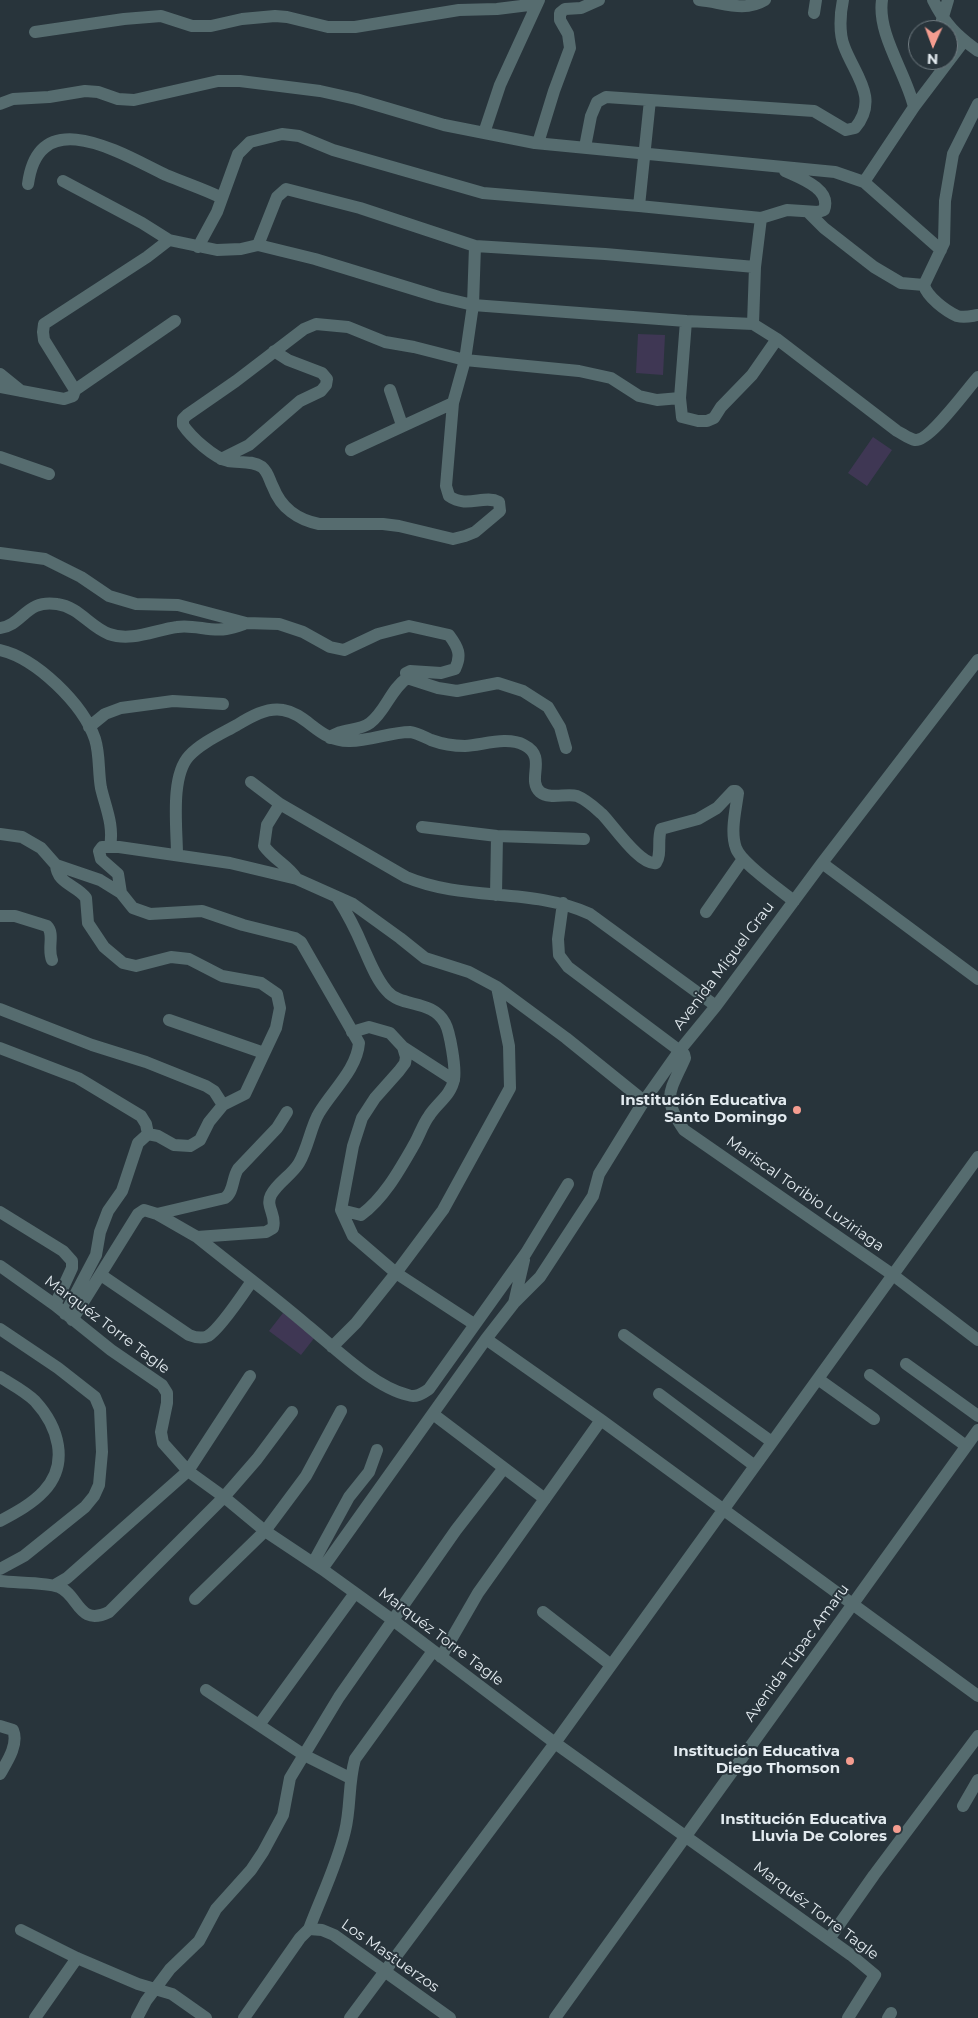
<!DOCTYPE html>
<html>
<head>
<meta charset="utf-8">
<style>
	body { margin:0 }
	#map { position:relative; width:978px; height:2018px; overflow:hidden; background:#28343b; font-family:Montserrat,sans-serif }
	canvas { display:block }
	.north { position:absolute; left:908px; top:20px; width:50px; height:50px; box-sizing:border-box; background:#28343b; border:1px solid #727d83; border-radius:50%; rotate:182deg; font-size:14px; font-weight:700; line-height:20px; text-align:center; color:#e2eaef }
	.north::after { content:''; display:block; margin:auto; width:18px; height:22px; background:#f59d90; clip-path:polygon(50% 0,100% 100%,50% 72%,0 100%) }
</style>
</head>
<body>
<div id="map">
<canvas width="978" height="2018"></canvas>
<div class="north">N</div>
</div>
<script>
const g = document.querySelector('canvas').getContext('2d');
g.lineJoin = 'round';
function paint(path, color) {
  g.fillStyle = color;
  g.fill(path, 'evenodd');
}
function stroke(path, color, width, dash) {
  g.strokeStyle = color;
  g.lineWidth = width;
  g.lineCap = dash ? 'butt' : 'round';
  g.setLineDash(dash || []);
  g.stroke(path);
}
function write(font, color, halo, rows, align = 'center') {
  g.font = font + ' Montserrat,sans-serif';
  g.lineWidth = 4;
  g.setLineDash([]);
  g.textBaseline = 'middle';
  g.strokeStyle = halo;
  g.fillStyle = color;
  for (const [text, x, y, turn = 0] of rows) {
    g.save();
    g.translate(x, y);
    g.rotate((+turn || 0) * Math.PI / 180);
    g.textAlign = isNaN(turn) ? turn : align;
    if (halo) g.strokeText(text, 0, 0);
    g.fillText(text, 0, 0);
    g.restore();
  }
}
paint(new Path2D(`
	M 638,334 L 665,335 L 663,375 L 636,373 Z
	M 873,437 L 892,450 L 867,486 L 848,473 Z
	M 283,1313 L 315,1337 L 301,1355 L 269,1331 Z`), '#3f3754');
stroke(new Path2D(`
	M 699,0 C 722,2 744,13 765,0
	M 882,0 C 877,34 906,73 914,107
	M 933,0 C 945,24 956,35 978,51
	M 814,13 L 816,0
	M 942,20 L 948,0
	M 35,32 L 124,19 L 161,16 L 192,26 L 211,26 L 242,19 L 275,16 L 287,17 L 328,27 L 355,27 L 459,10 L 497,9 L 537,4
	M 0,104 L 13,99 L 49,97 L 85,91 L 98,92 L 118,99 L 134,100 L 218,81 L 240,81 L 320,91 L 356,99 L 444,125 L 535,143 L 835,172 L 864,182 L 941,250
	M 978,104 L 953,154 L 945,201 L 944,243 L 924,285 C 927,297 946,311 957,316 C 965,318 971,316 978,315
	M 484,133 L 500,85 L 539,0
	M 538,143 L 554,91 L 570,48 L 568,34 L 560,20 L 560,13 L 565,9 L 581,8 L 599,0
	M 585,147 L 591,116 L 597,102 L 606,97 L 814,111 L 846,130 L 855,128 C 880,98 854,74 844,46 C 839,33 840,14 843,0
	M 63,181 L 142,223 L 169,240 L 217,250 L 241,249 L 258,245 L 315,259 L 439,297 L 473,305 L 686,321 L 753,324 L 777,339 L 897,431 C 903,434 909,439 915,440 C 929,442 967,389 978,377
	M 864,182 L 914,107 L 964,41
	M 28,184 C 39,102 122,154 166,175 C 185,183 204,189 222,198
	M 639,206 L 650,100
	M 808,212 L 824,228 L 874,267 L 901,283 L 924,285
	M 258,245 L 277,197 L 286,189 L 360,208 L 475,246 L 605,254 L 755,267
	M 475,246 L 473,305 L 465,360 L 453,403 L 446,486 L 449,496 C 467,509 484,494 499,502 L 500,511 L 475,532 L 465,536 L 453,539 L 399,526 L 383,524 L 319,524 C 298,520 281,508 273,487 C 269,480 269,473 262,467 C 252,460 239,463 228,461 C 214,458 191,437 183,425 L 183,419 L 187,415 L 236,381 L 304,329 L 316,324 L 348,327 L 385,342 L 414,347 L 465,360 L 579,371 L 611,378 L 639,396 L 657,400 L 680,398
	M 198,247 L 217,212 L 238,154 L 250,142 L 282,134 L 299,136 L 333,150 L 483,193 L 639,206 L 761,218 L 787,210 L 818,212 L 824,210 C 832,189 800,178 785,171
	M 686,321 L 680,398 L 682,417 L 698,421 L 707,421 L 714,418 L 721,407 L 752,375 L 777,339
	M 753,324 L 755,267 L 761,218
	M 0,374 L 21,391
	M 0,387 L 64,399 L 73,396 L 75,390 L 44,340 L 43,332 L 44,324 L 147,257 L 169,240
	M 75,390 L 175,321
	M 390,390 L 402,425
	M 351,450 L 453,403
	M 0,457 L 49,474
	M 221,459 L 249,445 L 300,401 L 321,391 L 326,385 L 327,379 L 322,373 L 288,360 L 274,351
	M 0,553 L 45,559 L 81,577 L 109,596 L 136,604 L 178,605 L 246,623 L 279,624 L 303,632 L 330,647 L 344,650 L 378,634 L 409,626 L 449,635 C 458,647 462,655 455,669 L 441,673 L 410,671 L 406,673 L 407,678 L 438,688 L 457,691 L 498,683 L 523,691 L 548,707 L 560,727 L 566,748
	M 0,628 C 23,625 26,599 57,604 C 79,607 90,627 109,634 C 131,642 155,630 177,627 C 193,624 210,632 226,629 C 232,628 238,626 244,624
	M 0,650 C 36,658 83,704 95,739 C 100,755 98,771 101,788 C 106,809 114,825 110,847
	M 89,727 L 105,714 L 121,708 L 173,701 L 223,704
	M 330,738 C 340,728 358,732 370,723 C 386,711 390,690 407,678
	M 251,782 L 280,804 L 406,877 C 465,902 531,887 590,914 L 716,1006
	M 280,804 L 267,825 L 264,846 C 274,860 287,864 297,879
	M 422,827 L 497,836 L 584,839
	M 0,834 L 22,837 L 41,848 L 56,865 L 100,880 L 121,893 L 133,908 L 150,914 L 202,911 L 243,925 L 295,938 L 301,942 L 359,1043 C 357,1069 332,1091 319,1113 C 311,1126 308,1148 299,1163 C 292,1175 278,1182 271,1195 C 265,1207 277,1215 273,1228 L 266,1232 L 197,1237 L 157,1214 L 144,1210 L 138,1214 L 72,1320
	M 177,855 C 177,828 170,777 189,756 C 201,743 221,734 237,725 C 250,717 267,707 283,710 C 308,714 319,742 350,741 C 370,741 391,732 410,732 C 418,733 424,737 431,740 C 442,744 453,746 465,746 C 483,745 507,736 524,745 C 548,757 526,779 540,792 C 550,800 566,793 577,796 C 587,800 594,807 602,814 C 613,825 640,866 656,863 C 662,854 657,840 661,829 L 698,819 L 717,808 L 733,791 L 736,791 L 738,793 C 736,809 730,832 736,848 C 741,863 780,890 794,901
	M 822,863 L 978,979
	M 56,865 C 57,884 77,885 86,898 L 88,923 L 104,947 L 123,963 L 136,966 L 171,957 L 189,959 L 222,976 L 261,983 L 277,994 L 280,1008 L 276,1028 L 245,1094 L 223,1105 L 209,1122 L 200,1140 L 190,1146 L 174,1145 L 158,1136 L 148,1134 L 138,1143 L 122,1191 L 108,1211 L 100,1232 L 96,1255 L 65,1314
	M 121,893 L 118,874 L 101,859 L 99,851 L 102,847 L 119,847 L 230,863 L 297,879 L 353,904 L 400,938 L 425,958 L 469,972 L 497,987 L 566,1038 L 644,1101
	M 496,895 L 497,836
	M 337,897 C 347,913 356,930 363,947 C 370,962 376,979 387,991 C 401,1008 432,999 445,1023 C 450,1032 456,1068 454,1079 C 451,1096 437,1103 429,1116 C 423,1124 420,1134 415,1143 C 400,1169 385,1197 361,1215 L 341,1210
	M 563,903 L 558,939 L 559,955 L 568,967 L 684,1054 L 685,1058 C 670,1092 661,1097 684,1130 L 893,1275 L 978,1340
	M 706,912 L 743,859
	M 0,916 L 15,916 L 47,926 C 55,934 47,948 52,960
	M 0,1009 L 92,1045 L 146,1062 L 206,1086 L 214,1091 L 223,1105
	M 169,1020 L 264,1053
	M 352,1032 L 369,1027 L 390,1033 L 403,1047 L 406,1057 L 405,1063 L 399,1071 L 375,1098 L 362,1118 L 353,1146 L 341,1210 L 353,1236 L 396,1273 L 474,1324
	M 403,1047 L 454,1080
	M 0,1048 L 78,1078 L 141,1116 L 146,1124 L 148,1134
	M 0,1212 L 63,1251 L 72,1261 L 72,1268 L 55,1305
	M 157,1214 L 225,1198 C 234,1192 232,1178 238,1169 L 277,1128 L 287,1112
	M 197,1237 C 234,1267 272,1295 308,1326 C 335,1348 374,1387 408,1395 C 416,1398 423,1393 429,1389 L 526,1253 L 568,1184
	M 0,1266 L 55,1305 L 111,1350 L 162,1385 L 167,1393 L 167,1403 L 161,1432 L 163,1443 L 188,1471 L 224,1497 L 265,1531 L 322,1569 L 394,1621 L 555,1743 L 851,1955 L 875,1975 L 848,2018
	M 101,1275 L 189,1335 C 194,1337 202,1339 208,1336 C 220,1329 243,1294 252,1281
	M 514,1303 L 524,1260
	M 0,1329 L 58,1368 L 95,1397 L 100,1409 L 102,1452 L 99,1485 L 94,1496 L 85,1507 L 24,1556 L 0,1569
	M 624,1335 L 772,1442
	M 486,1339 L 601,1420 L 978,1696
	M 332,1347 L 356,1323 L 396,1273 L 443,1210 L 510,1088 L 509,1046 L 497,987
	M 906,1364 L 978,1416
	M 870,1375 L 966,1446
	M 0,1377 C 11,1384 25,1391 35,1401 C 58,1426 70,1463 44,1491 C 32,1504 15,1513 0,1521
	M 818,1379 L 874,1419
	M 659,1394 L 755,1466
	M 433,1414 L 545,1499
	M 313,1563 L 349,1497 L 369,1472 L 377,1450
	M 322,1569 L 486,1339 L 514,1303 L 540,1277 L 593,1196 L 599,1174 L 644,1101 L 680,1050 L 716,1006 L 822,863 L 978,660
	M 0,1581 C 14,1583 47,1582 59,1587 C 79,1595 78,1627 109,1612 L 224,1497 L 257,1459 L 292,1412
	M 55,1585 L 67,1578 L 188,1471 L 250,1376
	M 195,1599 L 265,1531 L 306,1476 L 341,1411
	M 543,1612 L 611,1665
	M 441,1657 L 478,1593 L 601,1420
	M 206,1690 L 304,1755 L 350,1778
	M 259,1725 L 355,1593
	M 0,1726 L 13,1730 C 19,1744 7,1762 0,1774
	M 963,1806 L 978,1780
	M 309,1929 L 322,1930 L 334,1935 L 450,2018
	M 21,1930 L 77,1958 L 138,1984 L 172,1994 L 206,2018
	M 829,1939 L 874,1875 L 978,1736
	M 35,2018 L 77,1958
	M 137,2018 L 146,2001 L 170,1969 L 199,1941 L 216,1909 L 251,1870 L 263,1852 L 283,1815 L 290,1778 L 339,1697 L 456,1530 L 504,1468
	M 244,2018 L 300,1938 L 309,1929 C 321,1897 337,1865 345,1831 C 351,1807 348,1784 355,1759 L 433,1651
	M 350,2018 L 555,1743 L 978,1157
	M 555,2018 L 978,1430
	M 888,2018 L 891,2013`), '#566c6f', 12);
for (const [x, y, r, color] of [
	[797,1110,5,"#f59d90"],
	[850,1761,5,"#f59d90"],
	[897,1829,5,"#f59d90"]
]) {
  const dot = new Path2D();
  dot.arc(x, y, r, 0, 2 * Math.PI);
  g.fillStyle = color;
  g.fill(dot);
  stroke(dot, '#28343b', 2);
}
write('15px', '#e2eaef', '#28343b', [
	["Avenida Miguel Grau",724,966,-53],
	["Mariscal Toribio Luziriaga",805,1194,35],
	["Marquéz Torre Tagle",107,1325,37],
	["Marquéz Torre Tagle",441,1637,37],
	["Avenida Túpac Amaru",797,1653,-54],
	["Marquéz Torre Tagle",816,1911,37],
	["Los Mastuerzos",390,1956,35]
]);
write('bold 15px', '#e2eaef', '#28343b', [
	["Institución Educativa",787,1101],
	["Santo Domingo",787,1118],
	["Institución Educativa",840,1752],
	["Diego Thomson",840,1769],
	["Institución Educativa",887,1820],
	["Lluvia De Colores",887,1837]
], 'right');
</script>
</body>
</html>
